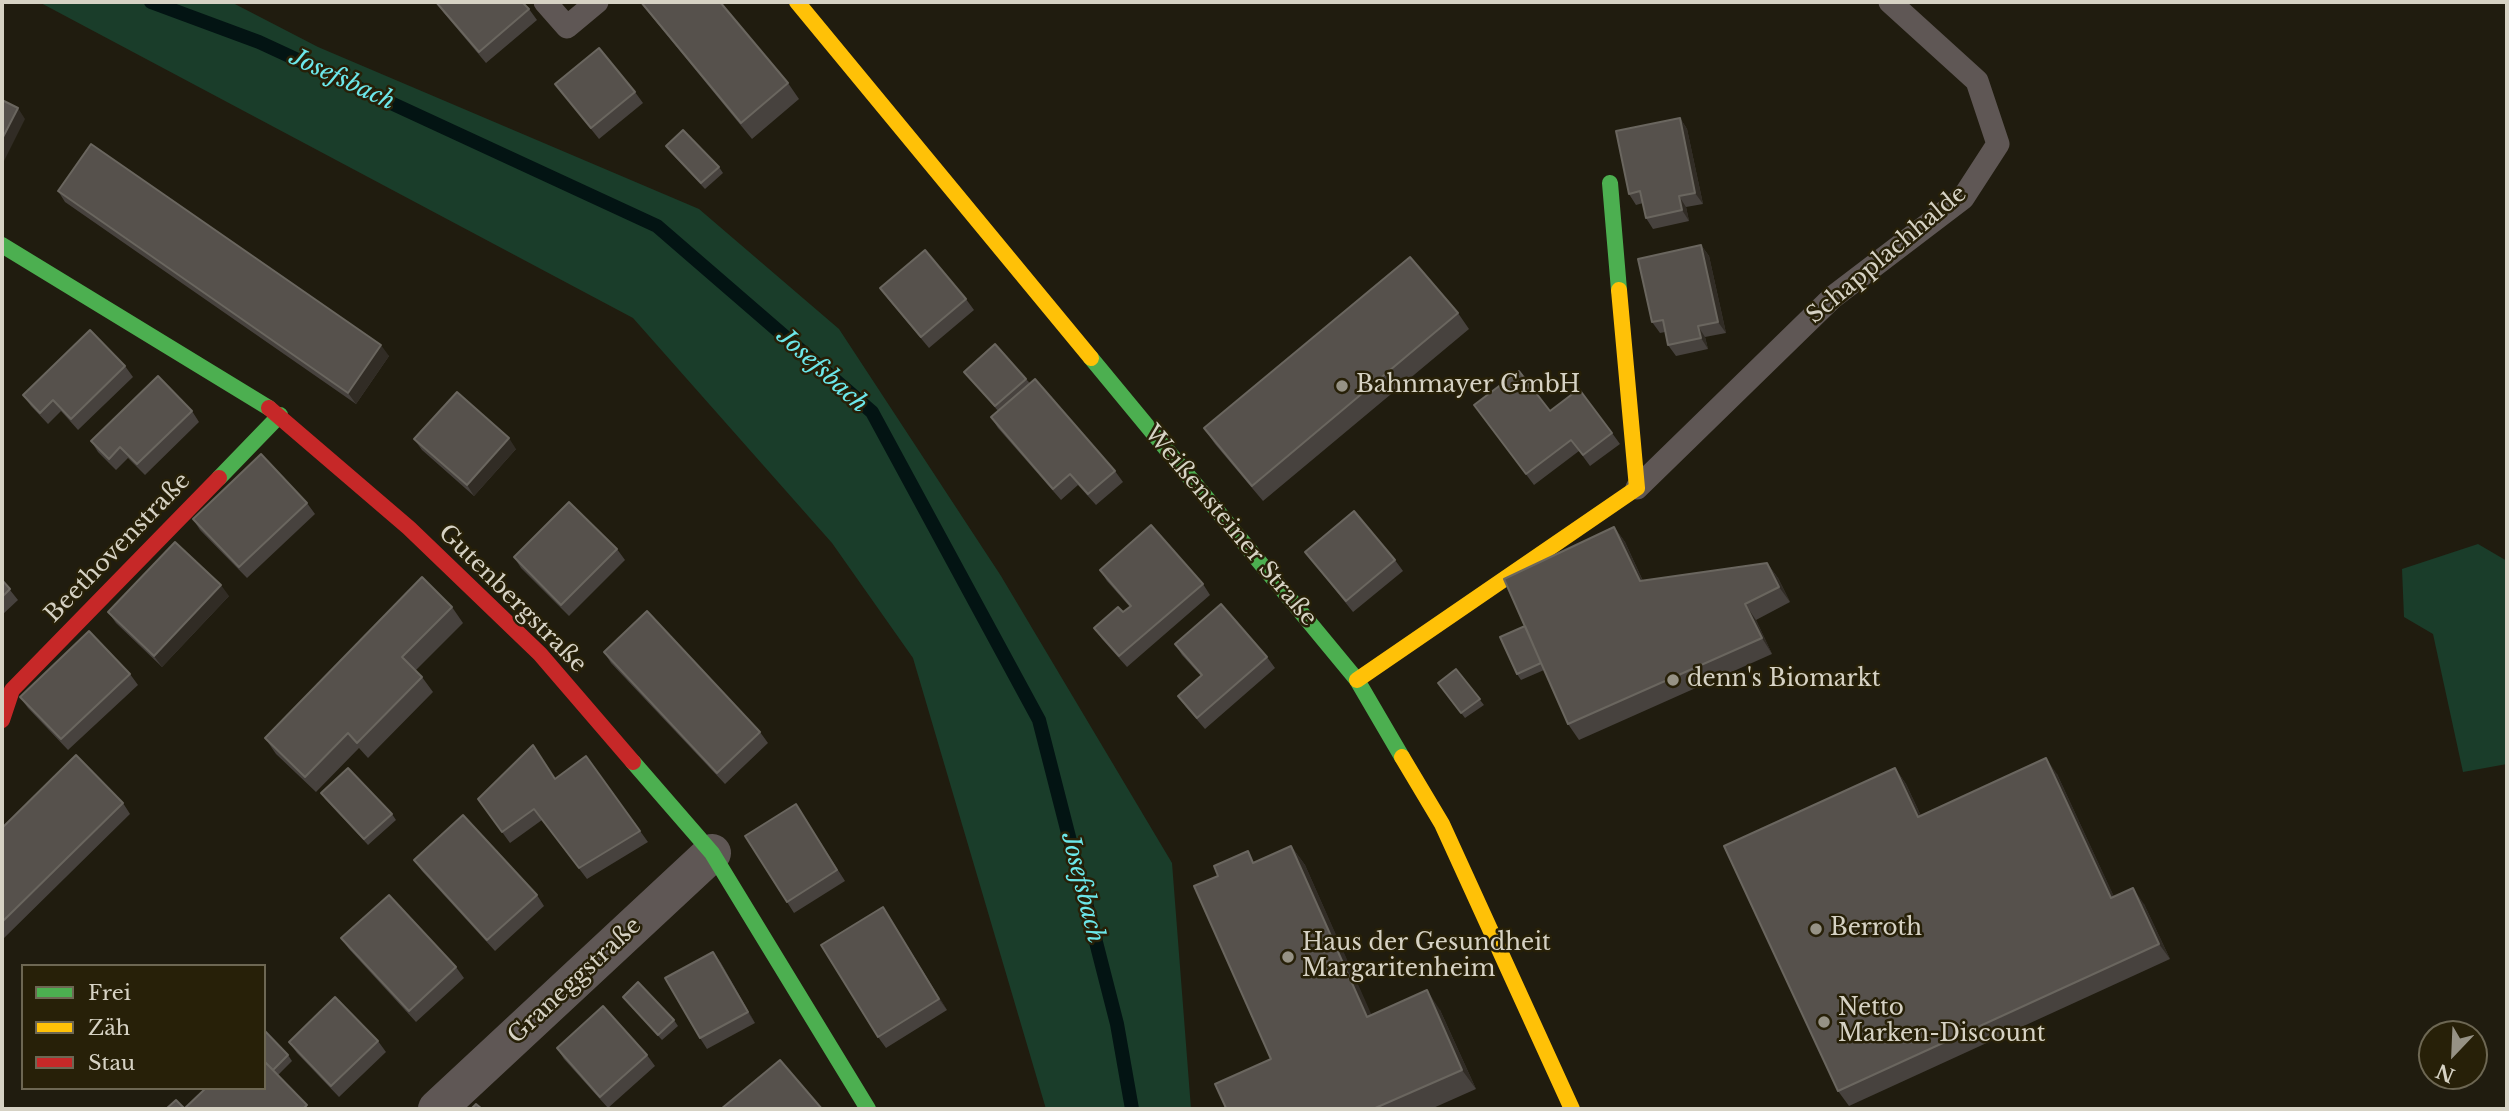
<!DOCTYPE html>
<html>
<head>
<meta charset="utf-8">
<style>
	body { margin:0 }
	#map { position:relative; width:2509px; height:1111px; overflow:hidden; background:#201c0f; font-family:"Libre Baskerville",serif }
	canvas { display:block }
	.frame { position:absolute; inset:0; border:4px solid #d6d2c4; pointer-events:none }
	.legend { position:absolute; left:21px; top:964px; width:245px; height:126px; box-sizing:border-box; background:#272008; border:2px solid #6d6753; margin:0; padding:9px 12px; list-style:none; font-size:21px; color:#d6d2c4 }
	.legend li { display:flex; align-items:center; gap:14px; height:35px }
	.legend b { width:35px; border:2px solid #6d6753 }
	.north { position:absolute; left:2418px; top:1020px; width:70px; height:70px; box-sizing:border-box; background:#272008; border:2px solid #6d6753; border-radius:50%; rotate:203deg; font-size:19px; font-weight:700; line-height:28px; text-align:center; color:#d6d2c4 }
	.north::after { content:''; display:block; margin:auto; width:24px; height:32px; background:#969285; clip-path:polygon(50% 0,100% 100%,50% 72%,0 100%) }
</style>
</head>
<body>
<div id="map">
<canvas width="2509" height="1111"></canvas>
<div class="frame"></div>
<ul class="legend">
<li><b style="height:9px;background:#4caf50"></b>Frei</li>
<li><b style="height:9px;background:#ffc107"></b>Zäh</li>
<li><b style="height:9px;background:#c62828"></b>Stau</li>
</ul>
<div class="north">N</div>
</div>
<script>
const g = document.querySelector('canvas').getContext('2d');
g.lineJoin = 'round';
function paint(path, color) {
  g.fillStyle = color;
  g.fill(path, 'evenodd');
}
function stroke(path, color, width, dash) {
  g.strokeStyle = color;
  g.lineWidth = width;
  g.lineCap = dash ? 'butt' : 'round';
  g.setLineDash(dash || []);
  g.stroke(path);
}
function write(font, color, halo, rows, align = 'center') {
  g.font = font + ' "Libre Baskerville",serif';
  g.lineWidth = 5;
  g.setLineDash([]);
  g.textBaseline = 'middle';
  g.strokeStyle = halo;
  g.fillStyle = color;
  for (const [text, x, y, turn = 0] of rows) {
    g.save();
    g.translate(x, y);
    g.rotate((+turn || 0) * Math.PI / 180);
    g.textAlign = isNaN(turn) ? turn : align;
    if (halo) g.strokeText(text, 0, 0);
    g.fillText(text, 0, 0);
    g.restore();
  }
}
paint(new Path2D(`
	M 39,2 L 231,2 L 318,47 L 699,209 L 839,329 L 1001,576 L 1172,863 L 1191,1109 L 1046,1109 L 913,658 L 832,543 L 633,318 Z
	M 2478,544 L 2507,561 L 2507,764 L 2463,772 L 2433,634 L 2404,617 L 2402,569 Z`), '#1a3d2a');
stroke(new Path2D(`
	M 151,2 L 259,42 L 657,226 L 872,412 L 1039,720 L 1117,1024 L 1132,1109`), '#031413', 14);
stroke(new Path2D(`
	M 545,2 L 567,27 L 597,2
	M 1637,488 L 1833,297 L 1963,198 L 1998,144 L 1977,81 L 1890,2`), '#5f5755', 23);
stroke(new Path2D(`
	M 437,1109 L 712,853`), '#5f5755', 38);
stroke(new Path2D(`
	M 1610,183 L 1619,290
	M 2,245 L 269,408
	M 1091,358 L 1357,680 L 1402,757
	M 219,478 L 280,415
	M 633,762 L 712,853 L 868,1109`), '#4caf50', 16);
stroke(new Path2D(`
	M 797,2 L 1091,358
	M 1357,680 L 1637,488 L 1619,290
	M 1402,757 L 1442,824 L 1572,1109`), '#ffc107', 16);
stroke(new Path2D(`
	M 269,408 L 409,528 L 540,654 L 633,762
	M 2,720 L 12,690 L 219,478`), '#c62828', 16);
paint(new Path2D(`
	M 436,2 L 529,9 L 537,20 L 486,63 L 444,13 Z
	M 640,2 L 720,2 L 788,83 L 799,99 L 752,139 Z
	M 555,84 L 635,92 L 643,103 L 599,139 Z
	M 1680,118 L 1687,129 L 1703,204 L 1686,207 L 1689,221 L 1653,229 L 1646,218 L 1643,203 L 1636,205 L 1629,194 Z
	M 666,146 L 719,167 L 723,173 L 705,189 L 670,152 Z
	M 58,191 L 389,356 L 356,404 L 65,202 Z
	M 1701,245 L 1709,256 L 1726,333 L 1705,337 L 1708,349 L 1676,356 L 1668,345 L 1665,332 L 1660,333 L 1652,322 Z
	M 880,288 L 966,299 L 974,310 L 929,348 L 888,299 Z
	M 1458,313 L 1469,329 L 1263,501 L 1215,444 L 1204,428 Z
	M 125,366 L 133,377 L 78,430 L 61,411 L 48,424 L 31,406 L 23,395 Z
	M 964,372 L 1026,379 L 1115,471 L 1123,482 L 1096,505 L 1078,485 L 1061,500 L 998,428 L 991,417 L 998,411 Z
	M 1474,405 L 1612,433 L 1620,444 L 1590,466 L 1579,451 L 1534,485 Z
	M 192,411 L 199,422 L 145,475 L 128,458 L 116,470 L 98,452 L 91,441 Z
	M 414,439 L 516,449 L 474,496 L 422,450 Z
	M 307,503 L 315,514 L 247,578 L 200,530 L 193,519 Z
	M 1614,527 L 1625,542 L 1643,581 L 1767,563 L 1778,578 L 1790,602 L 1756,620 L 1772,654 L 1579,740 L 1568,724 L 1544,670 L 1521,680 L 1517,674 L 1525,626 Z
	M 617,549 L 625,560 L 569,616 L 521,568 L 514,557 Z
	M 1305,552 L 1395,560 L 1403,571 L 1353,612 Z
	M 1100,570 L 1203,584 L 1210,595 L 1127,667 L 1102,639 L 1094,628 L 1123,612 L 1130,607 L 1107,581 Z
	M 2,580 L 18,600 L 2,615 Z
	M 229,596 L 162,667 L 116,623 L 108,612 Z
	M 452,607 L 463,623 L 416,670 L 422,677 L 433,692 L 368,758 L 359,748 L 316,792 L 276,754 L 265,738 Z
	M 1175,644 L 1267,657 L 1275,668 L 1205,729 L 1186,707 L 1178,696 L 1201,676 L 1182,655 Z
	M 604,652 L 760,732 L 768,743 L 725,784 L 611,663 Z
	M 1456,669 L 1484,705 L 1465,718 L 1438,683 Z
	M 130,674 L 138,685 L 68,750 L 28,708 L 20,697 Z
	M 586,756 L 648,842 L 587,879 L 542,820 L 510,843 L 478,799 L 556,778 Z
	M 1895,768 L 1906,784 L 1921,816 L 2057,774 L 2114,897 L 2144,904 L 2170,959 L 1849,1106 L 1838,1091 Z
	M 321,793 L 392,814 L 396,820 L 368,845 L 325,799 Z
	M 123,803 L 130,814 L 2,940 L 2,828 Z
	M 803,815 L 845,881 L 794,913 L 787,902 Z
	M 1291,846 L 1305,865 L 1371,1015 L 1440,1010 L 1476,1089 L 1431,1109 L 1222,1109 L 1226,1108 L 1271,1059 L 1255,862 Z
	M 414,860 L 537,895 L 544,906 L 495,951 L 422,871 Z
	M 883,907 L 947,1010 L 886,1048 L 878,1037 Z
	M 341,938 L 456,967 L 464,978 L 416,1022 L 349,949 Z
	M 713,952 L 721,963 L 755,1023 L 707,1049 L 700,1038 Z
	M 623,997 L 674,1020 L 678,1026 L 662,1040 L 627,1002 Z
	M 264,1030 L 288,1055 L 292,1061 L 278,1075 L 309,1109 L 185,1109 L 264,1088 Z
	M 378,1041 L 386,1052 L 339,1097 L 297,1053 L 289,1042 Z
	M 557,1048 L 647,1055 L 655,1066 L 608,1108 L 564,1059 Z`), '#47423e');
paint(new Path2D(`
	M 18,108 L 25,119 L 2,165 L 2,139 Z
	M 1680,118 L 1687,129 L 1703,204 L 1695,193 Z
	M 1679,196 L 1686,207 L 1689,221 L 1682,210 Z
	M 1701,245 L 1709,256 L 1726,333 L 1718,322 Z
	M 1698,326 L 1705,337 L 1708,349 L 1701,338 Z
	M 381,345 L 389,356 L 356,404 L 348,393 Z
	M 509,438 L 516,449 L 474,496 L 467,485 Z
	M 1614,527 L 1625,542 L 1650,597 L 1640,581 Z
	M 1767,563 L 1778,578 L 1790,602 L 1779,587 Z
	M 221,585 L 229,596 L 162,667 L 154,656 Z
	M 1745,604 L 1756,620 L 1772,654 L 1762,638 Z
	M 2046,758 L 2057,774 L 2122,914 L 2111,898 Z
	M 1895,768 L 1906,784 L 1929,833 L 1918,817 Z
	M 1291,846 L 1305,865 L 1381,1036 L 1367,1017 Z
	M 2133,888 L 2144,904 L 2170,959 L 2159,944 Z
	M 883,907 L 890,918 L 947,1010 L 939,999 Z
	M 713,952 L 721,963 L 755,1023 L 748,1012 Z
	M 1427,990 L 1440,1010 L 1476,1089 L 1462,1070 Z`), '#312c25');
const building = new Path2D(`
	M 436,2 L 522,2 L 529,9 L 479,52 Z
	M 641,2 L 720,2 L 788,83 L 741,123 Z
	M 599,48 L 635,92 L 591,128 L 555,84 Z
	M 2,100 L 18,108 L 2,139 Z
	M 1680,118 L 1695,193 L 1679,196 L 1682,210 L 1646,218 L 1640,191 L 1629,194 L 1616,131 Z
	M 683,130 L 719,167 L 701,183 L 666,146 Z
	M 91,144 L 381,345 L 348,393 L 58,191 Z
	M 1701,245 L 1718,322 L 1698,326 L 1701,338 L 1668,345 L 1663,320 L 1652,322 L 1638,259 Z
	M 925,250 L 966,299 L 921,337 L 880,288 Z
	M 1410,257 L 1458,313 L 1252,486 L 1204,428 Z
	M 90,330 L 125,366 L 71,419 L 53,400 L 40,413 L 23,395 Z
	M 995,344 L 1026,379 L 995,406 L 964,372 Z
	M 1519,371 L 1550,411 L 1579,389 L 1612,433 L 1583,455 L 1571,440 L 1526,474 L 1474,405 Z
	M 158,376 L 192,411 L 137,464 L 120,447 L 109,459 L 91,441 Z
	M 1035,379 L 1115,471 L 1088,494 L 1070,474 L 1053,489 L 991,417 Z
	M 457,392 L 509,438 L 467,485 L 414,439 Z
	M 261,454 L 307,503 L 239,567 L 193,519 Z
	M 569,502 L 617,549 L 561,605 L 514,557 Z
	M 1354,511 L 1395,560 L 1346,601 L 1305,552 Z
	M 1151,525 L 1203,584 L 1119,656 L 1094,628 L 1118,607 L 1123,612 L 1131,606 L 1100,570 Z
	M 1614,527 L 1640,581 L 1767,563 L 1779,587 L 1745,604 L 1762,638 L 1568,724 L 1504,579 Z
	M 175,542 L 221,585 L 154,656 L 108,612 Z
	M 422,577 L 452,607 L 402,657 L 422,677 L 357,743 L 348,733 L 305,777 L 265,738 Z
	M 2,580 L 10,589 L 2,597 Z
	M 1221,604 L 1267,657 L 1197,718 L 1178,696 L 1202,675 L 1175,644 Z
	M 647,611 L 760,732 L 717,773 L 604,652 Z
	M 1525,626 L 1541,663 L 1517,674 L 1500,637 Z
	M 89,631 L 130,674 L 61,739 L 20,697 Z
	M 1456,669 L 1480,699 L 1461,713 L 1438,683 Z
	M 533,745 L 555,779 L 586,756 L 640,831 L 579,868 L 534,809 L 502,832 L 478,799 Z
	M 76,755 L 123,803 L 2,922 L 2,828 Z
	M 2046,758 L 2111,898 L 2133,888 L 2159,944 L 1838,1091 L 1724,846 L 1895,768 L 1918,817 Z
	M 348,768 L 392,814 L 364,839 L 321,793 Z
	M 796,804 L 837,870 L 787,902 L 745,836 Z
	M 463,815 L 537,895 L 487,940 L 414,860 Z
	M 1291,846 L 1367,1017 L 1427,990 L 1462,1070 L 1373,1109 L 1222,1109 L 1226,1108 L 1215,1084 L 1271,1059 L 1194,886 L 1218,876 L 1214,866 L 1248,851 L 1253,863 Z
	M 389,895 L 456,967 L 409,1011 L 341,938 Z
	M 883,907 L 939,999 L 878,1037 L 821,945 Z
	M 713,952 L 748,1012 L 700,1038 L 665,978 Z
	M 638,982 L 674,1020 L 658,1035 L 623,997 Z
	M 335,997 L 378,1041 L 331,1086 L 289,1042 Z
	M 603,1006 L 647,1055 L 600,1097 L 557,1048 Z
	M 264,1030 L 288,1055 L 273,1070 L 264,1061 Z
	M 780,1060 L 822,1109 L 721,1109 Z
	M 264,1061 L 307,1105 L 303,1109 L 186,1109 L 185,1108 L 206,1088 L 264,1088 Z
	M 176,1100 L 185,1109 L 166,1109 Z
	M 476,1104 L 482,1109 L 471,1109 Z`);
paint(building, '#56514c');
stroke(building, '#6a665f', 2);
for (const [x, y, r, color] of [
	[1342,386,7,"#969285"],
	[1673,680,7,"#969285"],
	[1816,929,7,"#969285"],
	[1288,957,7,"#969285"],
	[1824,1022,7,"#969285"]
]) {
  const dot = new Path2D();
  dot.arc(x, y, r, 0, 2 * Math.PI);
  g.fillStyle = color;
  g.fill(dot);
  stroke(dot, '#272008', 2.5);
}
write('23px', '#d6d2c4', '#272008', [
	["Schapplachhalde",1887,255,-40],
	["Weißensteiner Straße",1230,526,50],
	["Beethovenstraße",118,548,-46],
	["Gutenbergstraße",512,599,45],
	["Graneggstraße",575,981,-43]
]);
write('23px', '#d6d2c4', '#272008', [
	["Bahnmayer GmbH",1356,386],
	["denn's Biomarkt",1687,680],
	["Berroth",1830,929],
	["Haus der Gesundheit",1302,944],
	["Margaritenheim",1302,970],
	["Netto",1838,1009],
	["Marken-Discount",1838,1035]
], 'left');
write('italic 24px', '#6ce7ea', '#272008', [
	["Josefsbach",342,80,25],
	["Josefsbach",822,371,42],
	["Josefsbach",1082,888,76]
]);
</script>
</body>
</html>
